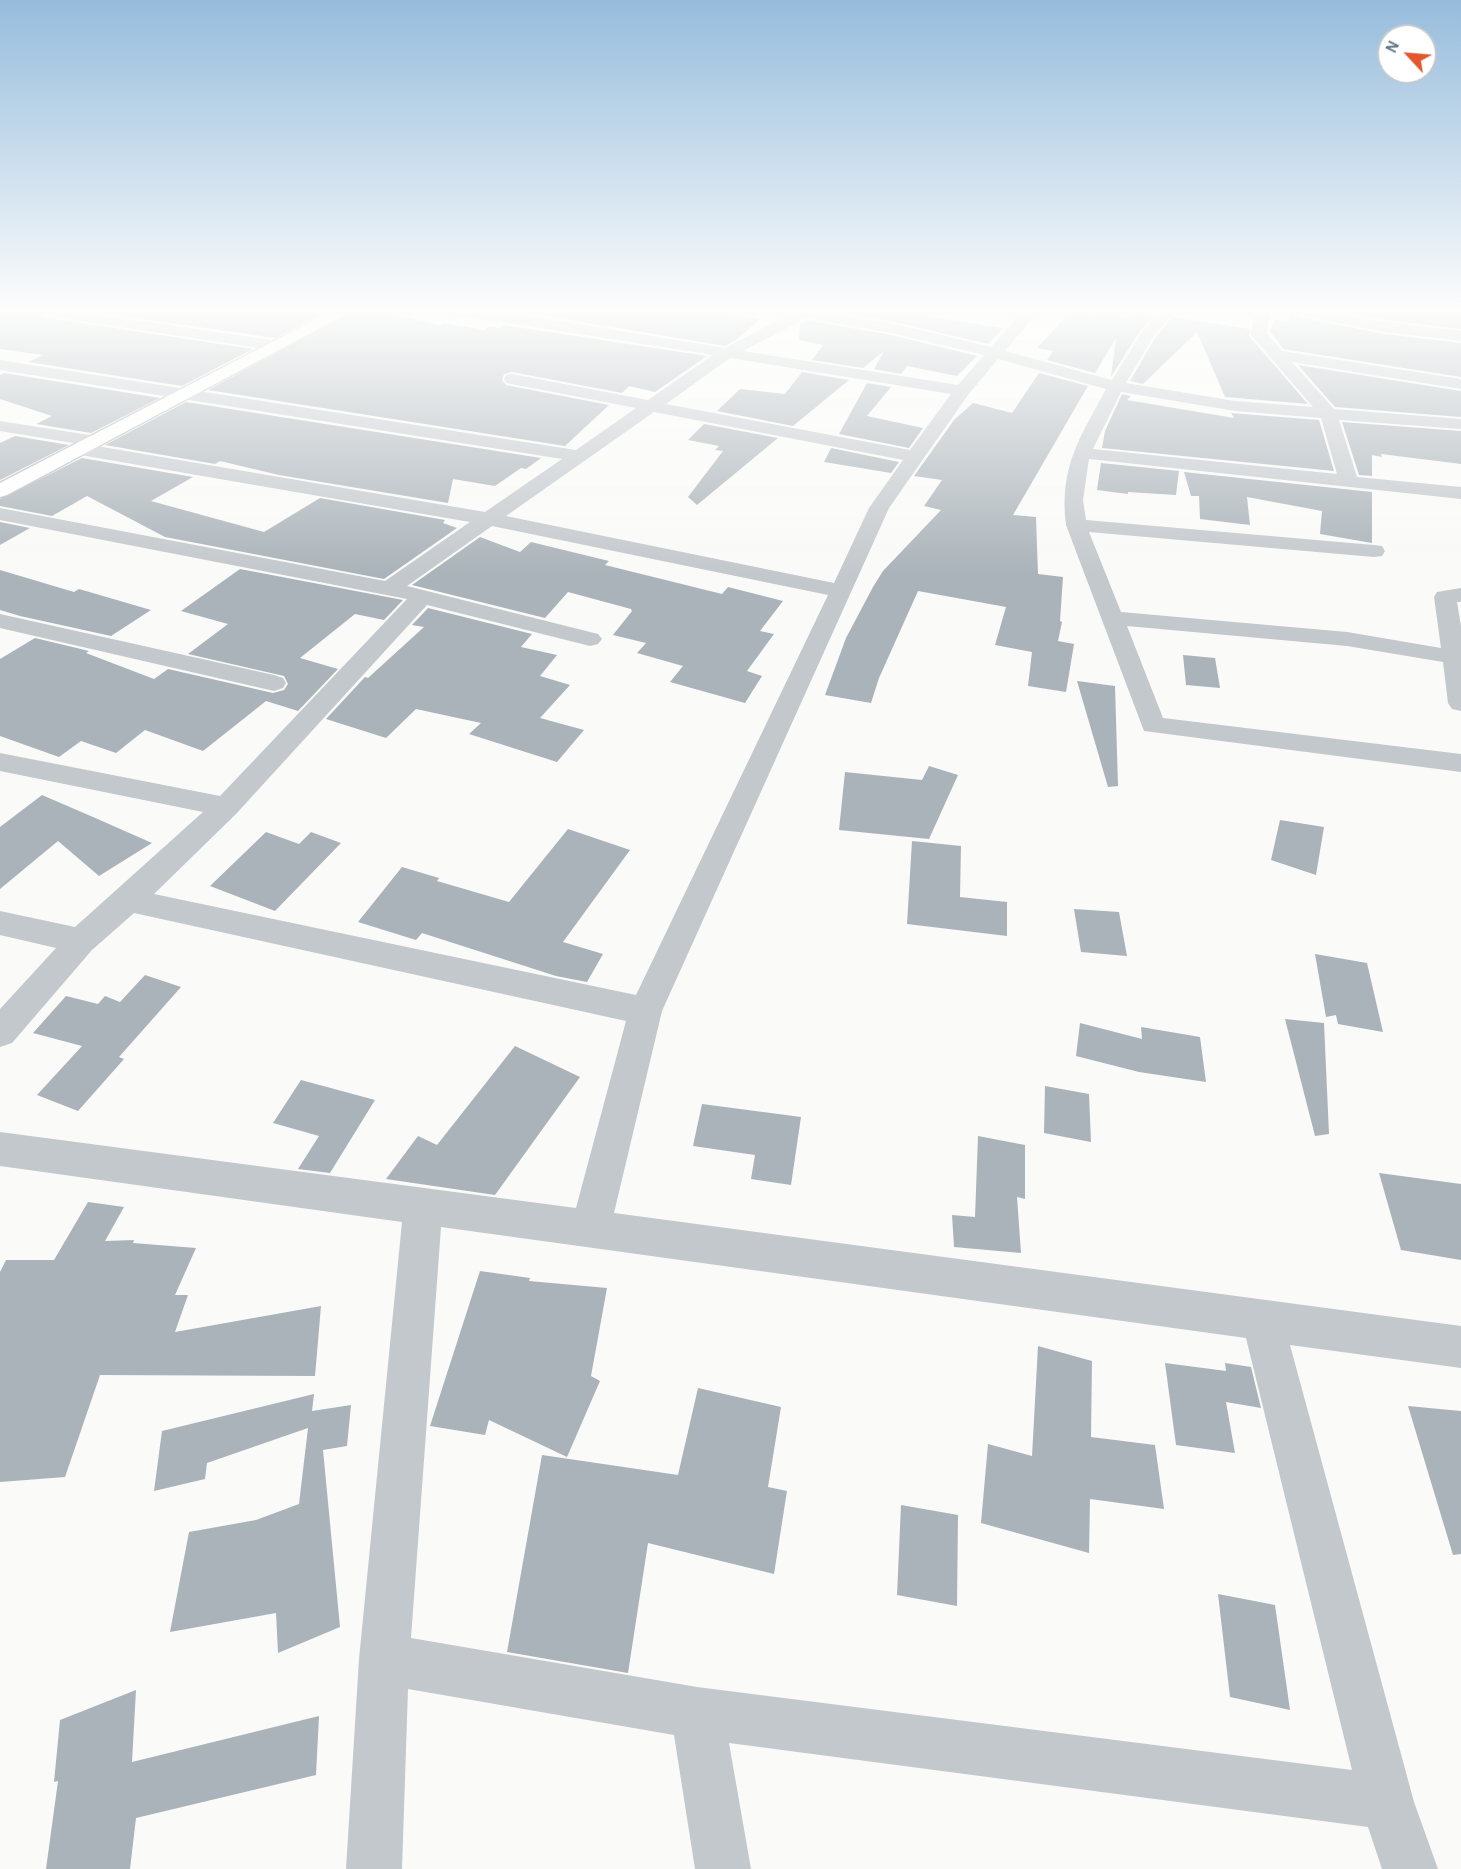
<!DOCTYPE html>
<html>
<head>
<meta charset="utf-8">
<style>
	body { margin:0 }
	#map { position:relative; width:1461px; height:1869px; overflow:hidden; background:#fafaf8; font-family:"Alegreya Sans",sans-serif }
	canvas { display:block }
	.north { position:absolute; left:1377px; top:24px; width:60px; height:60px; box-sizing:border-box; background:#fff; border:2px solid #c1c8cd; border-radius:50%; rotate:296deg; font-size:16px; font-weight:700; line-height:24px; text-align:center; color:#657683 }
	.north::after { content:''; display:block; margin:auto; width:21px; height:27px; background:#e4572e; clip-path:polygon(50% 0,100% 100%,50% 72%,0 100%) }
</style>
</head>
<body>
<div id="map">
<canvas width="1461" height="1869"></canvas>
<div class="north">N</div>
</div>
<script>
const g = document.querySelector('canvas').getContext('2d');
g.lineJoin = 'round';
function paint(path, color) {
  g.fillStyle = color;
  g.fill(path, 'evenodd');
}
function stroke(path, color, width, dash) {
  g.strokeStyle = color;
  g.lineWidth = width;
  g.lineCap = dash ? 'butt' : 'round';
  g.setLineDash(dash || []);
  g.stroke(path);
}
paint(new Path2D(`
	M 0,312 L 39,312 L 48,318 L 253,349 L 182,386 L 28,362 L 43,355 L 0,349 Z
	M 95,312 L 325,312 L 275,338 Z
	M 352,312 L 382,312 L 440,325 L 444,323 L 484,330 L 490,326 L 499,328 L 503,325 L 707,356 L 655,392 L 629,386 L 622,393 L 512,372 L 504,374 L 502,380 L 506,385 L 609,405 L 565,446 L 208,390 Z
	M 524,312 L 719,312 L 760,319 L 736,340 L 725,346 Z
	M 831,312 L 930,312 L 926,316 L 1003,328 L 988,344 L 891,321 Z
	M 1070,312 L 1092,315 L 1096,312 L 1107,312 L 1128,317 L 1135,312 L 1155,314 L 1140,331 L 1111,377 L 1116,338 L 1095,373 L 1047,360 L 1053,351 L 1037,348 Z
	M 1289,312 L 1294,312 L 1303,318 L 1385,334 L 1461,343 L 1461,377 L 1283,349 L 1270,331 L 1275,320 L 1289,322 Z
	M 1342,312 L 1461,312 L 1461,329 L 1385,320 Z
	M 1173,317 L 1250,329 L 1249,336 L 1308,404 L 1225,397 L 1197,332 L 1143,384 L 1130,381 L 1155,338 Z
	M 806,320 L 891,335 L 977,356 L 957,376 L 907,366 L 901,374 L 874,369 L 884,351 L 863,368 L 812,360 L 823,345 L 799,340 L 800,324 Z
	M 1298,365 L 1461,391 L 1461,417 L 1335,407 Z
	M 802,372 L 849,380 L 793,426 L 717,411 L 740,389 L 785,394 Z
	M 4,373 L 160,398 L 91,433 L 36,424 L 52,416 L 0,399 L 0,375 Z
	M 1039,373 L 1088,386 L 1013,515 L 1036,517 L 1038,574 L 1063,577 L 1060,621 L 1062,622 L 1058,641 L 1074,644 L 1066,692 L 1028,686 L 1032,652 L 995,645 L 1006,607 L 918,591 L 879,678 L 871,703 L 825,695 L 846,638 L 873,587 L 883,571 L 941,510 L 924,506 L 942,480 L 914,476 L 954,420 L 973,403 L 1012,413 Z
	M 867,383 L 891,387 L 867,416 L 923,428 L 909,448 L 839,434 Z
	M 1122,394 L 1131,396 L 1127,400 L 1234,418 L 1231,413 L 1319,420 L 1334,471 L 1102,448 L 1105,431 Z
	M 186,402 L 541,458 L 526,469 L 521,468 L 495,486 L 453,479 L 448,503 L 279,475 L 220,461 L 215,464 L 105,445 Z
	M 1342,422 L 1461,431 L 1461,464 L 1381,454 L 1382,457 L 1372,455 L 1372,476 L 1359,475 Z
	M 704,424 L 778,438 L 697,505 L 688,497 L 723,451 L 715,450 L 719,446 L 688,440 Z
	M 15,436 L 69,445 L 0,480 L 0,443 Z
	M 831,448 L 899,462 L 891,473 L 824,462 Z
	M 82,458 L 193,477 L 151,501 L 264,532 L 320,498 L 445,520 L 443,523 L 457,528 L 384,579 L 165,537 L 87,496 L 52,516 L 0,506 L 0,499 Z
	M 1101,463 L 1179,471 L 1176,495 L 1128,492 L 1128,494 L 1097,490 Z
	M 1184,472 L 1372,492 L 1372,543 L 1320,534 L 1322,511 L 1247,497 L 1250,525 L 1200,519 L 1199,496 L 1191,496 Z
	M 0,522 L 30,528 L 0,545 Z
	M 480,537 L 520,552 L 531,542 L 609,561 L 605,565 L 722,594 L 728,587 L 783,601 L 760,631 L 774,634 L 747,671 L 762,676 L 745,703 L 670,682 L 683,666 L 637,653 L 646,643 L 613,635 L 632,611 L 631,609 L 568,592 L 545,618 L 412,585 Z
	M 240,569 L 403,600 L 384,620 L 355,614 L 300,658 L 338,669 L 298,711 L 266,701 L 203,751 L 145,730 L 116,753 L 81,741 L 59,757 L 0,736 L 0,659 L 35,638 L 89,651 L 86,653 L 154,679 L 168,669 L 273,693 L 284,690 L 288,684 L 284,676 L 188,654 L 228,624 L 181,611 Z
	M 0,570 L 74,592 L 79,589 L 151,610 L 111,636 L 20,616 L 0,610 Z
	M 428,608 L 532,634 L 521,647 L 557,655 L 540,676 L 570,685 L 540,718 L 584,730 L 557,762 L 469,734 L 481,723 L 416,709 L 386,738 L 326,719 L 365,677 L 368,678 L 424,627 L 412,625 Z
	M 1183,655 L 1215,658 L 1220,688 L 1186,685 Z
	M 1077,681 L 1115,686 L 1118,786 L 1108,787 Z
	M 929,766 L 958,775 L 929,839 L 839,830 L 845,772 L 922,780 Z
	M 42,795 L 93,817 L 152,843 L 99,876 L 58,841 L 0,889 L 0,827 Z
	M 1280,820 L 1324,827 L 1316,875 L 1271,860 Z
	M 568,829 L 630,850 L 563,942 L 603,954 L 587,982 L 556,976 L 422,933 L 416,940 L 358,922 L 402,867 L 439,878 L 437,881 L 509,902 Z
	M 266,832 L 299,844 L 311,832 L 341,843 L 275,911 L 210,886 Z
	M 912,841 L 961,846 L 960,897 L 1007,902 L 1007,936 L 907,924 Z
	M 1074,909 L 1119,912 L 1127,956 L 1081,952 Z
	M 1315,954 L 1367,963 L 1383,1032 L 1338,1024 L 1336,1015 L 1326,1017 Z
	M 145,975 L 181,987 L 119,1057 L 124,1059 L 78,1111 L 37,1095 L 82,1046 L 33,1033 L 66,996 L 98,1004 L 105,996 L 120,1002 Z
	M 1285,1019 L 1324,1023 L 1329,1134 L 1315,1136 Z
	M 1080,1023 L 1142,1039 L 1141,1027 L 1200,1037 L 1206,1082 L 1139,1072 L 1076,1056 Z
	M 515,1046 L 580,1077 L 495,1195 L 386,1179 L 418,1136 L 437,1145 Z
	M 301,1080 L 375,1100 L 330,1173 L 298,1169 L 319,1136 L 273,1123 Z
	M 1045,1086 L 1089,1094 L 1091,1142 L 1044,1133 Z
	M 702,1104 L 801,1117 L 791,1185 L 751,1179 L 755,1155 L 693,1146 Z
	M 978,1136 L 1025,1145 L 1025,1199 L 1017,1197 L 1021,1253 L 954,1247 L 952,1215 L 975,1217 Z
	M 1379,1173 L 1461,1184 L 1461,1260 L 1401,1250 Z
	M 88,1202 L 124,1207 L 105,1241 L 134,1240 L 133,1243 L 196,1248 L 175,1295 L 188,1295 L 175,1332 L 321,1306 L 315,1376 L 100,1375 L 65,1477 L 0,1482 L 0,1272 L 6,1260 L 54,1260 Z
	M 480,1271 L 530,1278 L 529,1281 L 607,1288 L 591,1376 L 600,1381 L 567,1457 L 489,1420 L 485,1435 L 430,1426 Z
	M 1038,1346 L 1092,1361 L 1091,1437 L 1155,1445 L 1164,1509 L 1090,1499 L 1089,1553 L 981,1523 L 988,1444 L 1032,1456 Z
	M 1165,1363 L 1226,1371 L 1225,1363 L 1251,1367 L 1261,1408 L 1226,1402 L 1235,1453 L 1176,1445 Z
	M 698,1388 L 781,1407 L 768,1487 L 787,1491 L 774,1574 L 648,1543 L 628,1673 L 507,1652 L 542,1455 L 678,1475 Z
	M 314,1394 L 312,1411 L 351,1405 L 347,1446 L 323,1450 L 340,1627 L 278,1653 L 276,1613 L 170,1632 L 189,1532 L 256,1520 L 299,1504 L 308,1428 L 207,1463 L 205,1479 L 154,1491 L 162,1431 Z
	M 1408,1406 L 1461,1411 L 1461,1554 L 1453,1555 Z
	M 901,1505 L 958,1515 L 957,1606 L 897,1595 Z
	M 1218,1594 L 1275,1605 L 1290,1710 L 1230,1697 Z
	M 136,1690 L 132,1762 L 319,1716 L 316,1775 L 136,1818 L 130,1869 L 46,1869 L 58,1781 L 54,1782 L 60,1720 Z`), '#aab3b9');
const secondary = new Path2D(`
	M 330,312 L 350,312 L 7,495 L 0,497 L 0,483 Z`);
stroke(secondary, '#b3babf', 3);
paint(new Path2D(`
	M 41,312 L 79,312 L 278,341 L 286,346 L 278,351 L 48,316 Z
	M 446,312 L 492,312 L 529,316 L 725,348 L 790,314 L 789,312 C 858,312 924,331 991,347 L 1022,312 L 1037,312 L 1005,351 L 1112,380 L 1142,332 L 1160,312 L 1175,312 L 1153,337 L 1126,383 L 1235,401 L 1313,407 L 1251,335 L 1253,320 L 1258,312 L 1272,312 L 1269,320 L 1267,334 L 1282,351 L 1461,379 L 1461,389 L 1292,362 L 1334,409 L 1461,419 L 1461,429 L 1339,420 L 1357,477 L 1461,487 L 1461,499 L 1089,459 L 1083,500 L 1086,520 L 1374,545 L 1382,546 L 1385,551 L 1382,556 L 1374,557 L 1089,532 L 1121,612 L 1347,632 L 1441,648 L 1434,597 L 1437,592 L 1461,588 L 1461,602 L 1457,602 L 1461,626 L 1461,711 L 1452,709 L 1448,703 L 1443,662 L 1347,646 L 1127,626 L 1163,718 L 1461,754 L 1461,772 L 1144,731 L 1066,525 C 1059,466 1080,438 1106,389 L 998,359 L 968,395 L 889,508 L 662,1011 L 614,1213 L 1461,1326 L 1461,1368 L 1290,1345 L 1414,1802 L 1438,1869 L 1382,1869 L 1368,1827 L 729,1743 L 751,1869 L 695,1869 L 674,1735 L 408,1689 L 402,1869 L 346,1869 L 359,1659 L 402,1222 L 0,1166 L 0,1132 L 576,1208 L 626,1021 L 134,913 L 92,950 L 12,1043 L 0,1047 L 0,1009 L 56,948 L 0,935 L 0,911 L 75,927 L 203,812 L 0,771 L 0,753 L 220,796 L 407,599 L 0,520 L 0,508 L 385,581 L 470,522 L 80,455 L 73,453 L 71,449 L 79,444 L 0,431 L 0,421 L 102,437 L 105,441 L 102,445 L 97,446 L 485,512 L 562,459 L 0,370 L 0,360 L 576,450 L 636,408 L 506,383 L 504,379 L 506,375 L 512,374 L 648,400 L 713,355 L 529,326 L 453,316 ZM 806,318 L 891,333 L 984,355 L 958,385 L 743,351 ZM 730,358 L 951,394 L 910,450 L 666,404 ZM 1121,392 L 1235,411 L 1321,418 L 1337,474 L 1093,449 ZM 654,412 L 903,460 L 869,508 L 834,583 L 506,516 ZM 492,526 L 828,595 L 636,995 L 154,894 L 236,814 L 427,605 L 590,646 L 598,644 L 602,639 L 598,634 L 407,586 ZM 441,1227 L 1246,1338 L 1352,1770 L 697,1687 L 411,1638 Z
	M 1296,312 L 1328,312 L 1385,322 L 1461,331 L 1461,341 L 1385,332 L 1303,316 Z
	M 0,614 L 274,675 L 283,678 L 286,683 L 283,688 L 274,691 L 0,628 Z`), '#c3c8cc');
paint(secondary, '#fff');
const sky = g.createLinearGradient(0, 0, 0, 574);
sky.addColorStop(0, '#96bcdc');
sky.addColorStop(0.54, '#fdfdfc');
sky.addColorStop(1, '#fdfdfc00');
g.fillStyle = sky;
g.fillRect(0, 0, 1461, 574);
</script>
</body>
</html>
